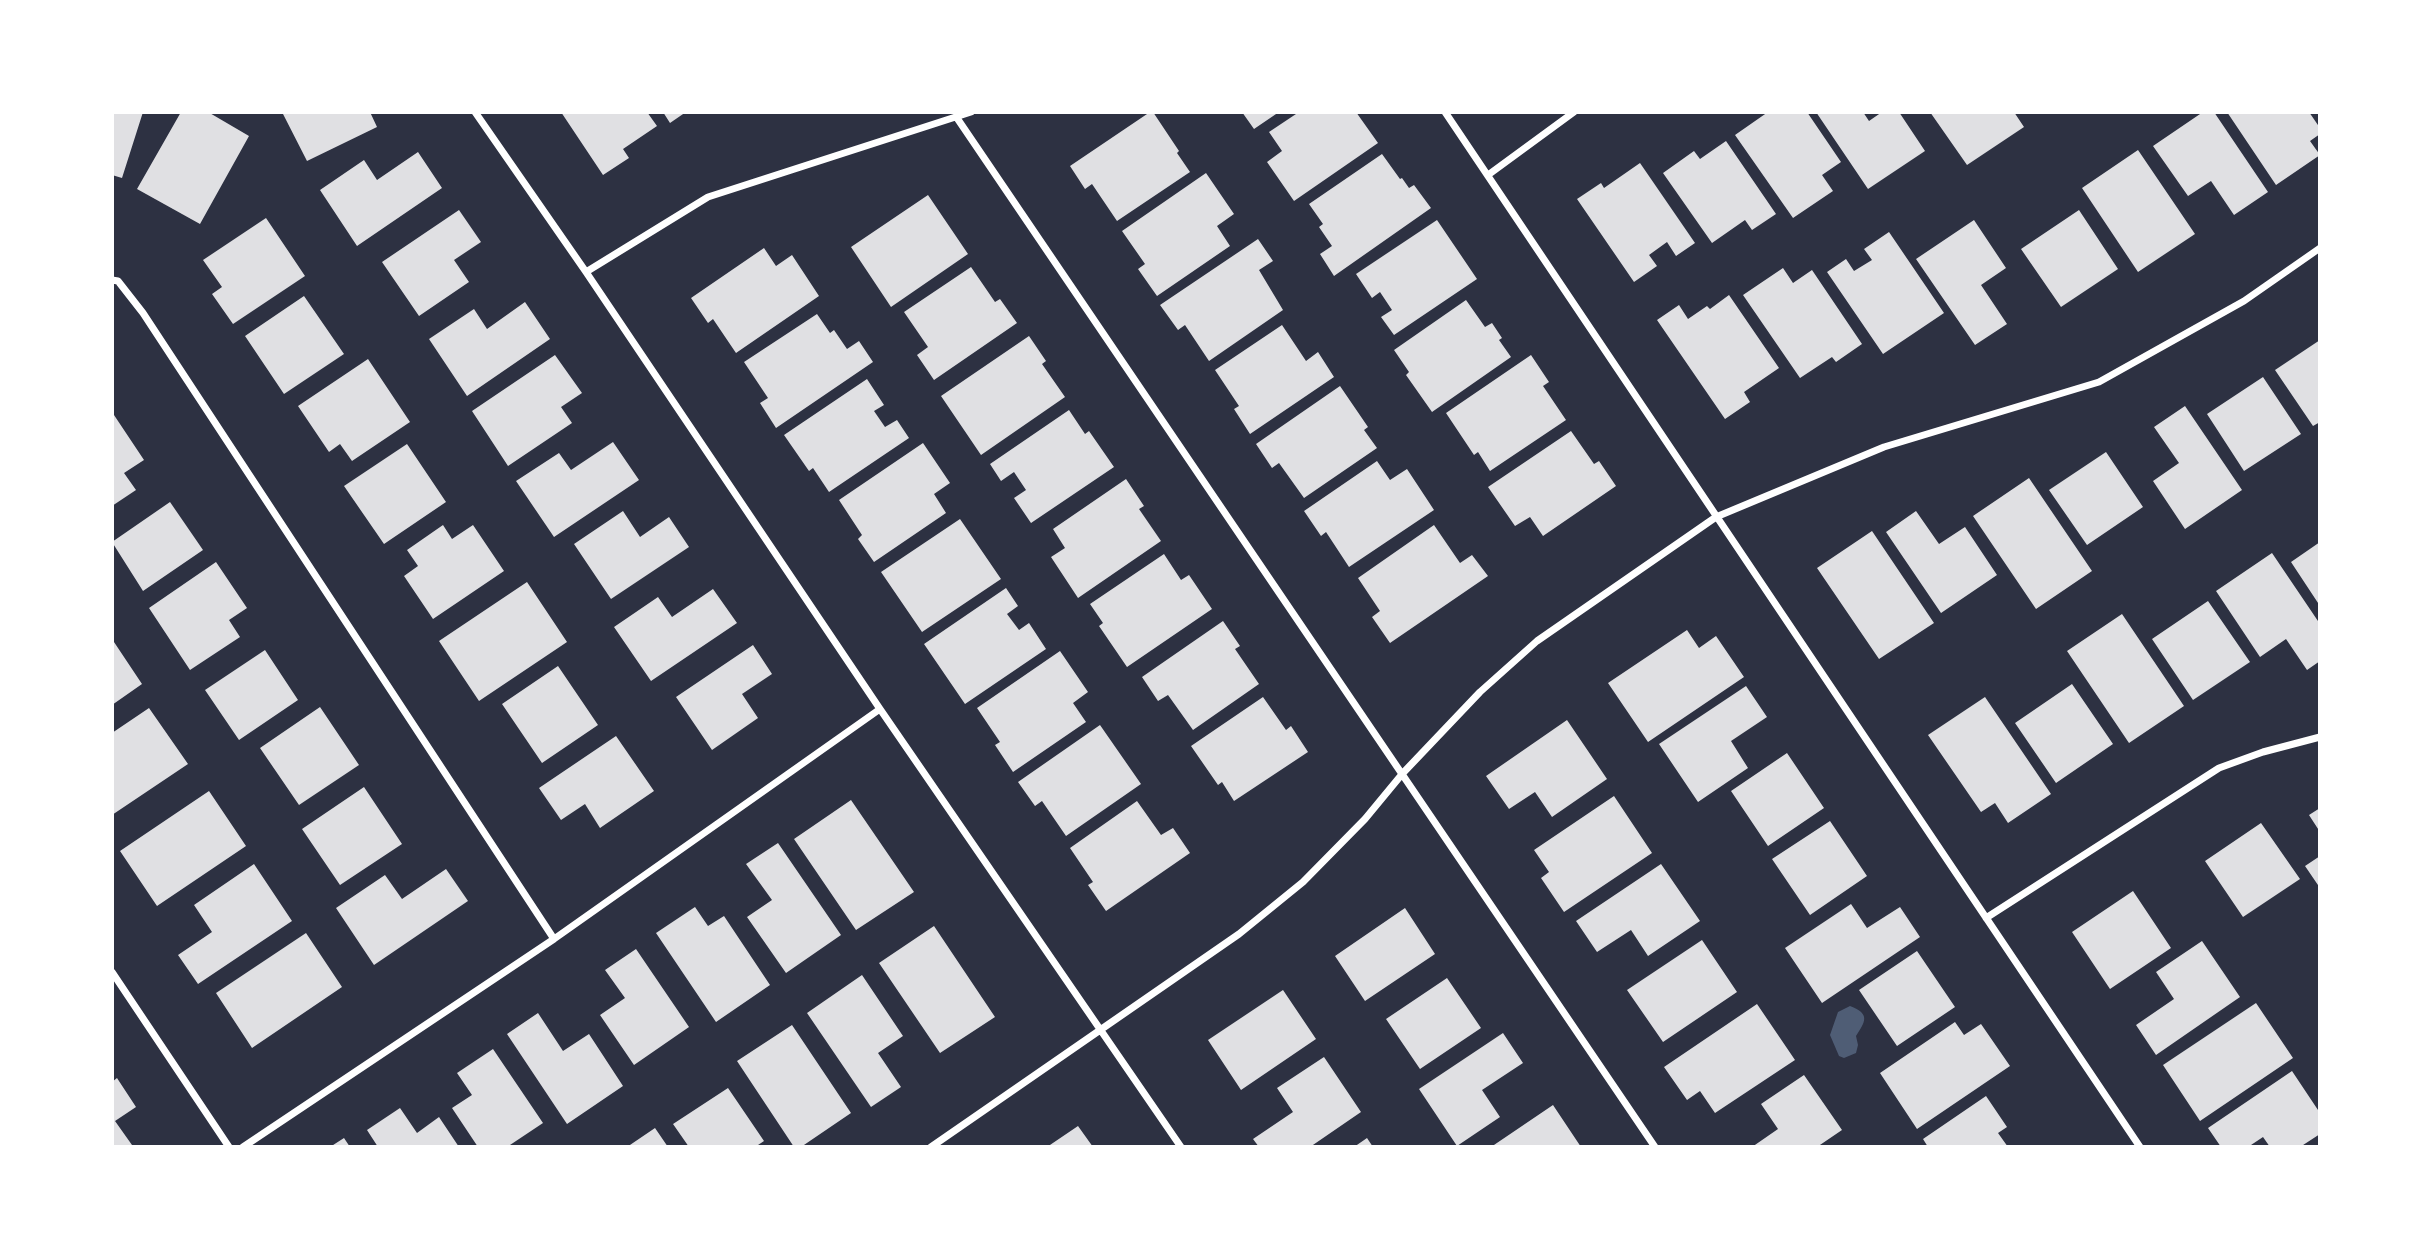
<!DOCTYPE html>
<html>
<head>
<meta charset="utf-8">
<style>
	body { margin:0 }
	#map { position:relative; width:2432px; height:1259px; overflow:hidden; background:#2d3142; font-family:"Public Sans",sans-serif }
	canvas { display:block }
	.frame { position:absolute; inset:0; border:114px solid #fff; pointer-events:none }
</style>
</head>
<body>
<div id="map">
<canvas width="2432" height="1259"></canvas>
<div class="frame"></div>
</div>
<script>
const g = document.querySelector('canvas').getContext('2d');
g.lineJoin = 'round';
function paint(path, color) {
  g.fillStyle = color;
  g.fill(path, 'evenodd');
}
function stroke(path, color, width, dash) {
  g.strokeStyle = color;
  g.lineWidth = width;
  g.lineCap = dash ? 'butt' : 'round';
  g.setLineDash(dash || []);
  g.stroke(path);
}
paint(new Path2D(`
	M 1850,1006 C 1871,1014 1865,1022 1856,1036 L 1858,1045 L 1856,1053 L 1844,1058 L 1839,1056 L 1830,1035 L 1838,1012 Z`), '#4f5d75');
paint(new Path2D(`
	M 112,112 L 143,112 L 122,178 L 112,175 Z
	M 181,112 L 208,112 L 249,136 L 200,224 L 137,189 Z
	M 282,112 L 370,112 L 377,127 L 307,161 Z
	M 561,112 L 647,112 L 657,126 L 623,149 L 629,158 L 603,175 Z
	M 663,112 L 686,112 L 670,123 Z
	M 1150,112 L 1153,112 L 1179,151 L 1177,153 L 1190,172 L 1117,221 L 1092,184 L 1085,189 L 1070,166 Z
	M 1242,112 L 1279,112 L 1254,129 Z
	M 1299,112 L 1356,112 L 1378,143 L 1294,201 L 1267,162 L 1282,151 L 1269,132 Z
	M 1768,112 L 1807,112 L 1841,162 L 1822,175 L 1833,191 L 1793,218 L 1735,135 Z
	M 1816,112 L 1863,112 L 1869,121 L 1882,112 L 1899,112 L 1925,151 L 1868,189 Z
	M 1930,112 L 2014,112 L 2024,127 L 1967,165 Z
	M 2203,112 L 2214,112 L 2268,192 L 2234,215 L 2211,181 L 2188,196 L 2153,146 Z
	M 2227,112 L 2309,112 L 2320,128 L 2320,134 L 2310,141 L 2320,155 L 2276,185 Z
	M 1726,141 L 1776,214 L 1752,230 L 1745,220 L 1712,243 L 1663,173 L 1694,151 L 1700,159 Z
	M 2138,150 L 2195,234 L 2138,272 L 2082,188 Z
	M 418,152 L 442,188 L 357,246 L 320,190 L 364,160 L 377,180 Z
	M 1382,154 L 1400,179 L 1402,178 L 1409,188 L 1414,185 L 1431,208 L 1334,276 L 1320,254 L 1332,246 L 1319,227 L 1323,224 L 1309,204 Z
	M 1640,163 L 1695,243 L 1676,256 L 1667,242 L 1649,255 L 1657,266 L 1634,282 L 1577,199 L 1601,183 L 1604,188 Z
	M 1206,173 L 1234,214 L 1217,226 L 1230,246 L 1157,296 L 1138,269 L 1145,264 L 1122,231 Z
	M 928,195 L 968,254 L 891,307 L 851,247 Z
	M 459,210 L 481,242 L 454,260 L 469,282 L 419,316 L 382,262 Z
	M 2079,210 L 2118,269 L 2061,307 L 2021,249 Z
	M 266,218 L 305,276 L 233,324 L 212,294 L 222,287 L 203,260 Z
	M 1437,220 L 1477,279 L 1394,335 L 1381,317 L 1392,310 L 1380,292 L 1372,298 L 1356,274 Z
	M 1974,220 L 2006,268 L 1981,285 L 2007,324 L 1975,345 L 1916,259 Z
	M 1889,232 L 1944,313 L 1883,354 L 1827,272 L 1846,259 L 1854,271 L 1872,260 L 1864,249 Z
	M 1258,239 L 1273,261 L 1259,270 L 1283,310 L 1209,361 L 1185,325 L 1178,330 L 1160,305 Z
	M 764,248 L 776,266 L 792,255 L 819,296 L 736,353 L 713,319 L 708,323 L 691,298 Z
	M 971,267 L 995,302 L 1000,299 L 1017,323 L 934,380 L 917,355 L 928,347 L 904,312 Z
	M 1783,268 L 1793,283 L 1812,270 L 1862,344 L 1836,362 L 1832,357 L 1800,378 L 1743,295 Z
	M 1729,295 L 1779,368 L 1744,392 L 1750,402 L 1725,419 L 1657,320 L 1679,305 L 1688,319 L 1707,306 L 1710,309 Z
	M 304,296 L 344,354 L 284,394 L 245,336 Z
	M 1466,300 L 1485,327 L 1492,323 L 1502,338 L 1499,340 L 1511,357 L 1432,412 L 1406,375 L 1409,372 L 1394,350 Z
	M 525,302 L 550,339 L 467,396 L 429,339 L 474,309 L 487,329 Z
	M 817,314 L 830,333 L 834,330 L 847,349 L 859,341 L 873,362 L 776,428 L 760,403 L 768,398 L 744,362 Z
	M 1282,325 L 1306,361 L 1318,352 L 1334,377 L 1250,434 L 1234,409 L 1239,406 L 1215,370 Z
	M 1029,336 L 1046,361 L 1042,364 L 1065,397 L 981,455 L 941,396 Z
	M 2320,340 L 2320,422 L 2313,426 L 2275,370 Z
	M 555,355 L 582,393 L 561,407 L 572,423 L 508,466 L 472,411 Z
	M 1531,355 L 1549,382 L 1543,386 L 1566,420 L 1490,471 L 1478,452 L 1474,455 L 1446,413 Z
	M 368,359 L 410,422 L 352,461 L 340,444 L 329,452 L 298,406 Z
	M 2263,377 L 2301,434 L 2244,471 L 2207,414 Z
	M 867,379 L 884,405 L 874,411 L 885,427 L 897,420 L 909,438 L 829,492 L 813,468 L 809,471 L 784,435 Z
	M 1340,386 L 1368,427 L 1364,430 L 1377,448 L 1304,498 L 1279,463 L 1272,468 L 1256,444 Z
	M 2185,406 L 2242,490 L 2185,529 L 2153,481 L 2179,463 L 2154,427 Z
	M 1069,410 L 1085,434 L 1089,431 L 1114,467 L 1031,523 L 1014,498 L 1026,490 L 1014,472 L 1001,481 L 990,464 Z
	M 114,415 L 144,460 L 124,473 L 136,490 L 112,506 L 112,417 Z
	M 1571,431 L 1594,464 L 1599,461 L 1616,486 L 1543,536 L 1530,517 L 1515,526 L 1488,487 Z
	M 613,442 L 639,480 L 554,537 L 516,481 L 559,453 L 571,470 Z
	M 923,443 L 950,483 L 934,494 L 946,513 L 874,562 L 858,539 L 862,535 L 839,500 Z
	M 407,444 L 446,502 L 384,544 L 344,486 Z
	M 2106,452 L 2143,507 L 2087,545 L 2049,490 Z
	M 1377,461 L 1390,480 L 1407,469 L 1434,510 L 1349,567 L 1326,532 L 1321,536 L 1304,511 Z
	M 2029,478 L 2092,571 L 2036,609 L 1973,516 Z
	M 1126,479 L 1144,506 L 1139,509 L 1161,541 L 1078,598 L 1051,557 L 1065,548 L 1053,529 Z
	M 170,502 L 203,550 L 143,591 L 112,542 Z
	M 623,511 L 640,537 L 669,517 L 689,547 L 611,599 L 574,544 Z
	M 1916,511 L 1939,544 L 1965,527 L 1997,575 L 1941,613 L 1886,532 Z
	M 960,519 L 1001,579 L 922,632 L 881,572 Z
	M 443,525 L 452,539 L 473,525 L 504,571 L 433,619 L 404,576 L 418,566 L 407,550 Z
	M 1434,525 L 1460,563 L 1472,555 L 1488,576 L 1390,643 L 1372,617 L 1380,611 L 1358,578 Z
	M 1872,531 L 1934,623 L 1879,659 L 1817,568 Z
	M 2320,542 L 2320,606 L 2291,562 Z
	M 2272,553 L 2320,624 L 2320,661 L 2307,670 L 2286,639 L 2260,657 L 2216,591 Z
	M 1164,554 L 1181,580 L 1189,575 L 1212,609 L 1127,667 L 1099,626 L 1103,623 L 1090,604 Z
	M 216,562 L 247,608 L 229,620 L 240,637 L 190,670 L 149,608 Z
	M 527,582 L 567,642 L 479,701 L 439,641 Z
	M 1006,588 L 1018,606 L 1007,614 L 1019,630 L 1029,623 L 1046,649 L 965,704 L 924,644 Z
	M 713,589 L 737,623 L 651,681 L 614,627 L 658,597 L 672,617 Z
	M 2208,601 L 2250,662 L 2193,700 L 2152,639 Z
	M 2122,614 L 2184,706 L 2129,743 L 2067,651 Z
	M 1223,621 L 1240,646 L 1235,649 L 1259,684 L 1193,730 L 1168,695 L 1158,701 L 1142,677 Z
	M 1687,630 L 1699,648 L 1716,636 L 1744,677 L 1648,742 L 1608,683 Z
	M 112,639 L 142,684 L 112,705 Z
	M 753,645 L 772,674 L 742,694 L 758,718 L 712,750 L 676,697 Z
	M 265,650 L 298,700 L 239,740 L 205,690 Z
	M 1060,651 L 1088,692 L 1073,703 L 1086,722 L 1013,772 L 995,745 L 1000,742 L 977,708 Z
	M 558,666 L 598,725 L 542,763 L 502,704 Z
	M 2072,684 L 2113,744 L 2056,783 L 2015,723 Z
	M 1746,686 L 1767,717 L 1731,741 L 1748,768 L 1698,802 L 1659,744 Z
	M 1263,697 L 1286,730 L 1291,726 L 1308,752 L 1234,801 L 1222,782 L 1218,785 L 1191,746 Z
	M 1985,697 L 2051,794 L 2008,823 L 1995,803 L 1981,812 L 1928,735 Z
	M 320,707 L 359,765 L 299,805 L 260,748 Z
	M 149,708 L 188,764 L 112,815 L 112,733 Z
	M 1567,720 L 1607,779 L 1552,817 L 1535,792 L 1509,809 L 1486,776 Z
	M 1100,725 L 1141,784 L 1066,836 L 1042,801 L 1035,806 L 1018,782 Z
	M 616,736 L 654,791 L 600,828 L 585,804 L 561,820 L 539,788 Z
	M 1787,753 L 1824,808 L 1768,846 L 1731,791 Z
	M 364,787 L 402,844 L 340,885 L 302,829 Z
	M 209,791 L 246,846 L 157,906 L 120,851 Z
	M 1614,796 L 1652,853 L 1564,912 L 1541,878 L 1549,872 L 1534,850 Z
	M 851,800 L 914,892 L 856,930 L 794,839 Z
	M 1137,801 L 1161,835 L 1173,828 L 1190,853 L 1106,911 L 1088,885 L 1093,882 L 1070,848 Z
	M 2320,808 L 2320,832 L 2309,815 Z
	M 1830,821 L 1867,876 L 1810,915 L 1772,859 Z
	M 2261,823 L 2300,879 L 2243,917 L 2205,861 Z
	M 778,843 L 841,935 L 786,973 L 747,917 L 772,900 L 746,864 Z
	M 2320,856 L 2320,888 L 2305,866 Z
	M 254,864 L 292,921 L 198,984 L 178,955 L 212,932 L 194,905 Z
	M 1661,864 L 1700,921 L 1648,956 L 1631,930 L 1597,952 L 1576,921 Z
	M 446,869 L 468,901 L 374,965 L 336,908 L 385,875 L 402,899 Z
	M 2133,891 L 2171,948 L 2110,989 L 2072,932 Z
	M 1851,904 L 1867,928 L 1900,907 L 1920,937 L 1822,1003 L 1785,948 Z
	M 695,907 L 708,926 L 724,916 L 770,985 L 716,1022 L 656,933 Z
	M 1405,908 L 1435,954 L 1365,1001 L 1335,956 Z
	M 934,926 L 995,1017 L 940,1053 L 879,963 Z
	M 306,933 L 342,987 L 252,1048 L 216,993 Z
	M 1702,940 L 1737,992 L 1663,1042 L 1627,990 Z
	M 2202,941 L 2240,997 L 2156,1055 L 2136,1025 L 2174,999 L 2156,972 Z
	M 636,949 L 689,1027 L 634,1065 L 600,1015 L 625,998 L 605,970 Z
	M 1917,951 L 1955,1007 L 1897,1046 L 1859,990 Z
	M 862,975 L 903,1036 L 878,1053 L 901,1087 L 871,1107 L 807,1013 Z
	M 1447,978 L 1481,1028 L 1420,1069 L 1386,1019 Z
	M 1283,990 L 1316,1039 L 1241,1090 L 1208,1040 Z
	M 2256,1003 L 2293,1058 L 2200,1121 L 2163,1065 Z
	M 1757,1004 L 1795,1060 L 1715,1113 L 1700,1091 L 1687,1100 L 1664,1067 Z
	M 538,1013 L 563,1051 L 589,1034 L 623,1086 L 567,1124 L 507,1034 Z
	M 1955,1022 L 1964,1035 L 1981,1024 L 2010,1066 L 1917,1129 L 1880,1073 Z
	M 792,1025 L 851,1113 L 801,1147 L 794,1147 L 737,1061 Z
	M 1503,1033 L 1523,1063 L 1482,1090 L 1500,1117 L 1457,1146 L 1419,1089 Z
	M 493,1049 L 543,1123 L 507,1147 L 478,1147 L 452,1108 L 472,1095 L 457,1073 Z
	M 1324,1057 L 1361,1112 L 1310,1147 L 1259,1147 L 1253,1139 L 1293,1112 L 1277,1088 Z
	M 2292,1071 L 2320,1113 L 2320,1134 L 2300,1147 L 2270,1147 L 2263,1137 L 2248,1147 L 2221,1147 L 2208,1128 Z
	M 1804,1075 L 1842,1130 L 1817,1147 L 1752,1147 L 1778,1129 L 1761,1104 Z
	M 117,1078 L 136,1107 L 115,1121 L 132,1145 L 129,1147 L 112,1147 L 112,1082 Z
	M 728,1088 L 764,1141 L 755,1147 L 689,1147 L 673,1124 Z
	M 1986,1096 L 2007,1127 L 1998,1133 L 2008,1147 L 1928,1147 L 1923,1139 Z
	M 1553,1105 L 1581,1147 L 1491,1147 Z
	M 400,1108 L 417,1133 L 439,1117 L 459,1147 L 378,1147 L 367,1130 Z
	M 1078,1126 L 1093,1147 L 1047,1147 Z
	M 655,1128 L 668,1147 L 627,1147 Z
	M 344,1138 L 350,1147 L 330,1147 Z
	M 1367,1138 L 1373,1147 L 1354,1147 Z`), '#e0e0e3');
stroke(new Path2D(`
	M 475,112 L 586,272 L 880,709 L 1181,1147
	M 1445,112 L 2140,1147
	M 957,118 L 1655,1147
	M 1488,175 L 1574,112
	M 586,272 L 708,197 L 971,112
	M 112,280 L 118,281 L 143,313 L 554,939
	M 1986,918 L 2219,768 L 2263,752 L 2320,737
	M 112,972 L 229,1147
	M 243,1147 L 554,939 L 880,709
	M 931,1147 L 1239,934 L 1303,882 L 1365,819 L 1403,773 L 1480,692 L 1537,641 L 1716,517 L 1884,447 L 2099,382 L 2244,301 L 2320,248`), '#fff', 7);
</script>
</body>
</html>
